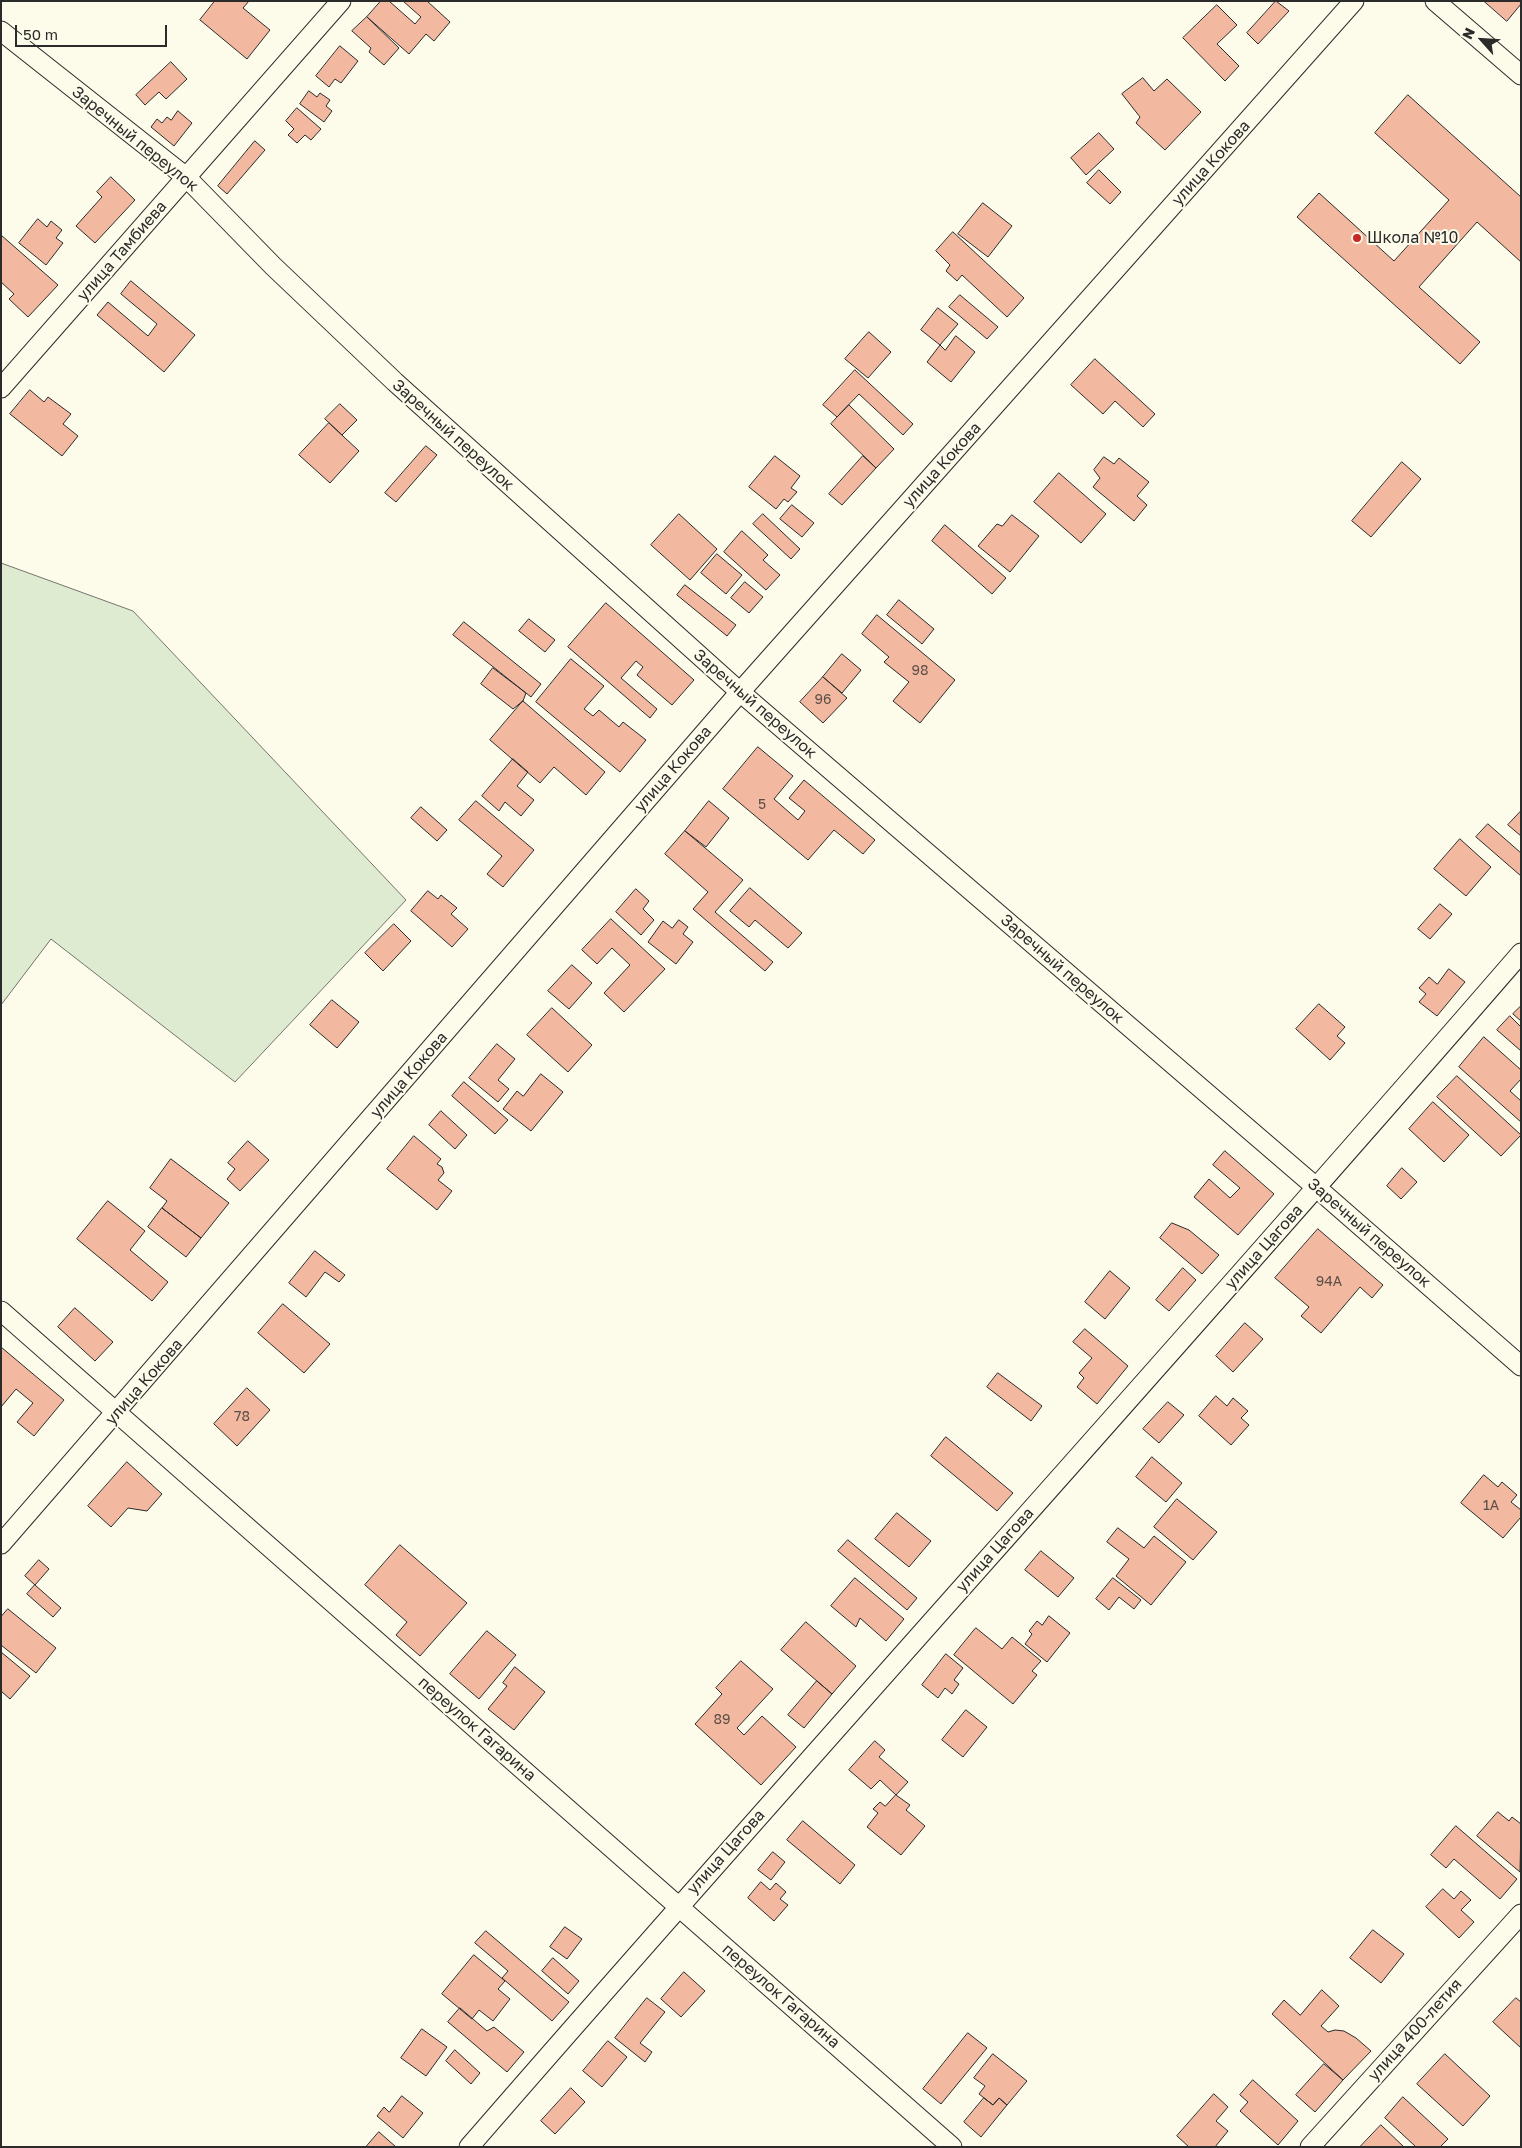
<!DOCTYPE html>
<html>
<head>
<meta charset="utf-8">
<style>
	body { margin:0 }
	#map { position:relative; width:1522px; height:2148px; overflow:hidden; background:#fdfbea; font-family:"Golos Text",sans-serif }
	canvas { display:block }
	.frame { position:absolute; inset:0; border:2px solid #2b2b2b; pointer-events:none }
	.north { position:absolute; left:1457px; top:15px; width:50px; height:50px; -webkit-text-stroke:4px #fdfbea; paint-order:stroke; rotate:296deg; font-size:14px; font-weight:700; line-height:20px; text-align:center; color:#2b2b2b }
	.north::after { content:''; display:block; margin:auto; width:18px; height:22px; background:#2b2b2b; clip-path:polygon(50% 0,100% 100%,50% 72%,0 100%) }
	.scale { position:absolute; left:15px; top:25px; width:152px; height:22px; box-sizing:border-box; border:2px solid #2b2b2b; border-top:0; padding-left:6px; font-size:15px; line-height:18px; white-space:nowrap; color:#2b2b2b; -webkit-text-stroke:4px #fdfbea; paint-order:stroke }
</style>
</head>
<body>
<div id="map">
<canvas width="1522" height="2148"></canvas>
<div class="frame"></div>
<div class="north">N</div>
<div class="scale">50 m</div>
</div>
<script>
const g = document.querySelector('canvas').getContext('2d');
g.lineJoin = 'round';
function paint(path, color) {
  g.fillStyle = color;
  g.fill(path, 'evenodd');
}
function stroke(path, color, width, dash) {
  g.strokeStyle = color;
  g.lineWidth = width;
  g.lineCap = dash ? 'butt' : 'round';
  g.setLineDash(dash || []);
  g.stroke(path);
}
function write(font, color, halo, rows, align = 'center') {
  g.font = font + ' "Golos Text",sans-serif';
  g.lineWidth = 4;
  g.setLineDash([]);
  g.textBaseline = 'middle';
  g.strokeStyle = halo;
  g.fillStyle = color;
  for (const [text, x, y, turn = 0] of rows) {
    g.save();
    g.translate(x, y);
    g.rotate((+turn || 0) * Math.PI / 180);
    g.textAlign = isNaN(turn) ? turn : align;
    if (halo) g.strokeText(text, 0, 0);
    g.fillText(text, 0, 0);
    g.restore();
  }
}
const green = new Path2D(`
	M 1,563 L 133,611 L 406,900 L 235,1082 L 51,939 L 1,1005 Z`);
paint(green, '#deebd1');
stroke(green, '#74746e', 1);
const building = new Path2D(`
	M 215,1 L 249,1 L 243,8 L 270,30 L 247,59 L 200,20 Z
	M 381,1 L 389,1 L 415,24 L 421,17 L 403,1 L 427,1 L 450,22 L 434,41 L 426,34 L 409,54 L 367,17 Z
	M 1276,1 L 1289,11 L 1258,44 L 1247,33 Z
	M 1484,1 L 1521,1 L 1521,4 L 1507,21 Z
	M 1217,5 L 1237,25 L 1217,44 L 1239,66 L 1225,81 L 1183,38 Z
	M 367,17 L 399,48 L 384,65 L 369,52 L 371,48 L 352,31 Z
	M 340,46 L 358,61 L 341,83 L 335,79 L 329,87 L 316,76 Z
	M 171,62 L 187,79 L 166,99 L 159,92 L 145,105 L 136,95 Z
	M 1143,78 L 1154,91 L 1167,79 L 1201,112 L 1165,150 L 1136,123 L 1140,117 L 1122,94 Z
	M 309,91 L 317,97 L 320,93 L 330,100 L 326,106 L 332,111 L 324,122 L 300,104 Z
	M 1408,95 L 1521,197 L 1521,262 L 1477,222 L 1419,287 L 1480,342 L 1460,364 L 1297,217 L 1319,193 L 1394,261 L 1449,200 L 1375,133 Z
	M 297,108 L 321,129 L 311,140 L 305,135 L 297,143 L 288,135 L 294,129 L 286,121 Z
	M 178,111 L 192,123 L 174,146 L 151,127 L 157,119 L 162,123 L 167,117 L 171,120 Z
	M 1099,133 L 1114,149 L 1086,175 L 1071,158 Z
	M 255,141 L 265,150 L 227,194 L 218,186 Z
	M 1099,170 L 1121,192 L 1110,204 L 1087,183 Z
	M 111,177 L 135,200 L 95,243 L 76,226 L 102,197 L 97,192 Z
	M 983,203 L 1012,226 L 988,257 L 958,234 Z
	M 38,219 L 47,227 L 51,221 L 62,230 L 56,238 L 63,243 L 46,265 L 19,243 Z
	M 953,232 L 1024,298 L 1007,317 L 962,275 L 957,281 L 946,271 L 950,265 L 936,251 Z
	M 1,235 L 58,285 L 28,317 L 9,299 L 14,294 L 1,282 Z
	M 131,281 L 195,335 L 164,372 L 97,315 L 108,302 L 148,336 L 157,324 L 121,294 Z
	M 960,295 L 998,327 L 987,339 L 949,307 Z
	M 938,308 L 958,324 L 940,345 L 921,330 Z
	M 869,332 L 891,352 L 868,378 L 845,359 Z
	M 956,336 L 975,352 L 951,382 L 927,362 L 940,345 L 945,350 Z
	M 1095,359 L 1155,414 L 1143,427 L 1115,401 L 1103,414 L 1071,385 Z
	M 855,370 L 913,424 L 903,435 L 859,394 L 837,417 L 823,405 Z
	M 30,390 L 44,402 L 48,397 L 71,414 L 63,424 L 78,436 L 62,456 L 10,414 Z
	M 340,404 L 357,420 L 342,435 L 325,419 Z
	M 849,405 L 894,449 L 876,468 L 831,424 Z
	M 329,423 L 359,451 L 330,483 L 299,455 Z
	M 426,446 L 437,455 L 396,502 L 385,493 Z
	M 775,456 L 800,476 L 791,488 L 797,492 L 788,502 L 784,499 L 776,509 L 749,487 Z
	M 863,456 L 876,468 L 842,505 L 829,494 Z
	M 1104,457 L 1114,464 L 1119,458 L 1149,482 L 1137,496 L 1147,505 L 1134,521 L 1093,487 L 1100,478 L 1094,470 Z
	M 1402,462 L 1421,479 L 1371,537 L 1352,521 Z
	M 1059,473 L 1106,514 L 1081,543 L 1034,502 Z
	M 792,505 L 814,523 L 802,537 L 780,519 Z
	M 679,514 L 717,549 L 690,580 L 651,545 Z
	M 763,514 L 800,549 L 791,559 L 753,524 Z
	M 1012,515 L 1039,536 L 1010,572 L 978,546 L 997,524 L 1002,526 Z
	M 945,525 L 1006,578 L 992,594 L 932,541 Z
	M 742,531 L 768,555 L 763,560 L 780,575 L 766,590 L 724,552 Z
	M 717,554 L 742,575 L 726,594 L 701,573 Z
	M 745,582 L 763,597 L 749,613 L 731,598 Z
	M 685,585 L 736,625 L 727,636 L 677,595 Z
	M 899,600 L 934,629 L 922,644 L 887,615 Z
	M 606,603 L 694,680 L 672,705 L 637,675 L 643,667 L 636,661 L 621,678 L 657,709 L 650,718 L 568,647 Z
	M 877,615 L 955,680 L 920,723 L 893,701 L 909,682 L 884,662 L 889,657 L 862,634 Z
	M 529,619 L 555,640 L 545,652 L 519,631 Z
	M 464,622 L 541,684 L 531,697 L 453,635 Z
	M 842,654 L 861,670 L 842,693 L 823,677 Z
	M 571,659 L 604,686 L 584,709 L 593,716 L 599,710 L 619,727 L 623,722 L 646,740 L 620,772 L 536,702 Z
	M 493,668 L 526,693 L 523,701 L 513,709 L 481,684 Z
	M 823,677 L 847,698 L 823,723 L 800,702 Z
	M 523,701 L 605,772 L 586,795 L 554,767 L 540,783 L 490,740 Z
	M 758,747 L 793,776 L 774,799 L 798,820 L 805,811 L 789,798 L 804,780 L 875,840 L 863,854 L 834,830 L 808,860 L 723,789 Z
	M 513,759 L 528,772 L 517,786 L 534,800 L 521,816 L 505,802 L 499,811 L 482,796 Z
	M 476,801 L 534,850 L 503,887 L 487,874 L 502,856 L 459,820 Z
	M 709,801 L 729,818 L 706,847 L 685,831 Z
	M 421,807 L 447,830 L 437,841 L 411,818 Z
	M 1521,811 L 1521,836 L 1508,825 Z
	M 1488,824 L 1521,853 L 1521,876 L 1476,837 Z
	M 685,831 L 743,880 L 715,912 L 773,962 L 765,971 L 693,909 L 708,892 L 665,854 Z
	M 1460,839 L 1491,867 L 1466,896 L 1434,869 Z
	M 750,888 L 802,933 L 788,948 L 755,920 L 749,927 L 730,911 Z
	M 636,889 L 649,901 L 643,909 L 654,920 L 641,935 L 616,912 Z
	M 428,891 L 438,899 L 441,895 L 457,908 L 451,914 L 468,929 L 452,947 L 411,911 Z
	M 1440,904 L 1452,914 L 1430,939 L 1418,929 Z
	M 611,919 L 665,969 L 624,1012 L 604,993 L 630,965 L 612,948 L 597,964 L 582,950 Z
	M 679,920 L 688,927 L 683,934 L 693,942 L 676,964 L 648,942 L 663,921 L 672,928 Z
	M 394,924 L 411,941 L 383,971 L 365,953 Z
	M 572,965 L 592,983 L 569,1009 L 548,991 Z
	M 1449,969 L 1465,982 L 1437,1016 L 1419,1002 L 1426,994 L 1419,988 L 1429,977 L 1437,984 Z
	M 332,1000 L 359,1022 L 337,1048 L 310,1025 Z
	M 1319,1004 L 1345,1027 L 1337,1036 L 1345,1043 L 1330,1060 L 1296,1029 Z
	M 1521,1006 L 1521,1021 L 1513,1014 Z
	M 552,1008 L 592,1045 L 568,1072 L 527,1035 Z
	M 1510,1016 L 1521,1027 L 1521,1051 L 1497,1030 Z
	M 1484,1037 L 1521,1070 L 1521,1079 L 1510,1091 L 1521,1101 L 1521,1122 L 1459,1067 Z
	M 497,1044 L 515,1059 L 498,1080 L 509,1089 L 498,1102 L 469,1078 Z
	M 541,1074 L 563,1092 L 531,1131 L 503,1109 L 517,1091 L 523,1096 Z
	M 1457,1076 L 1521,1135 L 1501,1156 L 1437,1097 Z
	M 464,1082 L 508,1120 L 495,1134 L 452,1096 Z
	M 1433,1102 L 1469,1135 L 1444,1162 L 1409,1129 Z
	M 441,1111 L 467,1135 L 455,1149 L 429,1125 Z
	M 414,1136 L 441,1159 L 437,1164 L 442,1167 L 444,1173 L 438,1180 L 452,1191 L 437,1210 L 387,1169 Z
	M 248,1141 L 269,1160 L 240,1191 L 227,1179 L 235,1169 L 228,1163 Z
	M 1225,1151 L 1274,1194 L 1238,1235 L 1194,1197 L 1209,1179 L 1230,1198 L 1240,1188 L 1213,1165 Z
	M 171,1159 L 229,1203 L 201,1238 L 162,1208 L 167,1201 L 150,1188 Z
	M 1402,1168 L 1417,1182 L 1401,1199 L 1387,1186 Z
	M 108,1201 L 145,1231 L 130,1250 L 168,1282 L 152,1301 L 77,1239 Z
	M 162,1208 L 201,1238 L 186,1257 L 148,1227 Z
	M 1172,1223 L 1189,1230 L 1219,1255 L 1202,1274 L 1160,1238 Z
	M 1318,1229 L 1383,1285 L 1372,1298 L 1360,1287 L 1321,1333 L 1301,1316 L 1309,1307 L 1275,1278 Z
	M 315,1251 L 345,1275 L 339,1282 L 325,1272 L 306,1297 L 289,1283 Z
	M 1183,1268 L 1196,1280 L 1169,1311 L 1156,1300 Z
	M 1110,1271 L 1130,1288 L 1105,1319 L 1085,1302 Z
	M 283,1304 L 330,1344 L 304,1373 L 258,1333 Z
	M 75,1308 L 113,1342 L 95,1361 L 58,1327 Z
	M 1245,1323 L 1263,1339 L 1233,1372 L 1216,1356 Z
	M 1085,1329 L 1128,1366 L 1097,1404 L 1077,1387 L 1084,1378 L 1079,1373 L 1092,1358 L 1073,1342 Z
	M 1,1347 L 64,1400 L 34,1436 L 17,1422 L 33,1403 L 16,1389 L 1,1407 Z
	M 998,1373 L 1042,1406 L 1031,1421 L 987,1387 Z
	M 247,1388 L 270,1410 L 237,1446 L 214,1424 Z
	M 1216,1396 L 1227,1406 L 1233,1398 L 1248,1411 L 1241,1418 L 1249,1425 L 1231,1445 L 1199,1416 Z
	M 1168,1402 L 1184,1415 L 1159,1443 L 1143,1429 Z
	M 946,1437 L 1013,1493 L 997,1511 L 931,1456 Z
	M 1152,1457 L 1182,1483 L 1166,1502 L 1136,1477 Z
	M 127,1462 L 162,1494 L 147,1511 L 128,1508 L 111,1527 L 88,1506 Z
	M 1484,1475 L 1498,1487 L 1502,1482 L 1517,1495 L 1511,1502 L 1521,1510 L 1521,1517 L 1503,1538 L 1461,1503 Z
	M 1177,1499 L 1217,1532 L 1193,1560 L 1154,1527 Z
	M 897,1513 L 931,1541 L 909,1567 L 875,1539 Z
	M 1118,1528 L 1144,1548 L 1154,1536 L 1186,1562 L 1151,1605 L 1116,1576 L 1129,1559 L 1107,1542 Z
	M 848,1540 L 917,1598 L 907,1610 L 838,1551 Z
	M 400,1545 L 467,1603 L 420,1656 L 396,1635 L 407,1622 L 365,1585 Z
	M 1041,1551 L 1074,1578 L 1058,1597 L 1025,1570 Z
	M 39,1560 L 49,1569 L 35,1585 L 25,1576 Z
	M 855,1578 L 904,1619 L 886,1641 L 860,1618 L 856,1627 L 831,1606 Z
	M 1113,1578 L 1141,1600 L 1134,1609 L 1119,1597 L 1109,1610 L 1096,1599 Z
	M 35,1585 L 61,1608 L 53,1617 L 27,1594 Z
	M 8,1609 L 56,1648 L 36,1673 L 1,1645 L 1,1617 Z
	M 1049,1616 L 1070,1633 L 1047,1662 L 1025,1644 L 1032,1634 L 1029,1631 L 1037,1621 L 1042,1625 Z
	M 806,1622 L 856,1666 L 832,1694 L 781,1650 Z
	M 976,1628 L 1002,1649 L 1012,1637 L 1041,1661 L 1032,1671 L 1037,1675 L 1013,1704 L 954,1655 Z
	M 487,1631 L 516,1655 L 479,1699 L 450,1674 Z
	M 1,1652 L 30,1676 L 10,1699 L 1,1691 Z
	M 946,1654 L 963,1668 L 954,1680 L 959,1684 L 952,1694 L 945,1688 L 938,1698 L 922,1685 Z
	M 741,1661 L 773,1689 L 737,1728 L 744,1735 L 762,1716 L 796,1747 L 761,1785 L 695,1724 L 722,1694 L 716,1688 Z
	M 515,1667 L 545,1692 L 514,1730 L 488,1709 L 507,1686 L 503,1683 Z
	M 817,1681 L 832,1694 L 804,1728 L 788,1715 Z
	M 966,1710 L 987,1727 L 963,1757 L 942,1740 Z
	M 875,1741 L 885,1750 L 879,1757 L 908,1782 L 896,1795 L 880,1780 L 871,1789 L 849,1770 Z
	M 896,1795 L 910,1805 L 906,1810 L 925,1826 L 901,1855 L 867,1827 L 878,1813 L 873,1809 L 880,1802 L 885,1806 Z
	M 1498,1812 L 1509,1821 L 1512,1817 L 1521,1824 L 1520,1872 L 1477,1836 Z
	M 803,1821 L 855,1865 L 840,1884 L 787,1840 Z
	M 1456,1826 L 1517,1879 L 1500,1899 L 1454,1859 L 1446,1868 L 1431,1855 Z
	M 773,1852 L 785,1862 L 771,1880 L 758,1870 Z
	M 761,1882 L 770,1890 L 776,1883 L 786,1892 L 780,1899 L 788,1905 L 774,1921 L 748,1898 Z
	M 1443,1889 L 1454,1899 L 1461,1891 L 1471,1900 L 1461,1910 L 1474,1922 L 1459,1938 L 1426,1907 Z
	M 565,1927 L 582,1939 L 567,1959 L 550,1947 Z
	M 1373,1930 L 1404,1954 L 1381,1983 L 1350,1958 Z
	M 486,1931 L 569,2002 L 552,2021 L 502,1978 L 508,1971 L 475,1943 Z
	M 474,1955 L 505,1981 L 498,1989 L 510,1999 L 493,2021 L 479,2010 L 472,2019 L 442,1994 Z
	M 553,1958 L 579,1981 L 568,1994 L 542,1971 Z
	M 684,1972 L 705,1991 L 681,2017 L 661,1999 Z
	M 1322,1990 L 1339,2006 L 1321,2026 L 1328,2032 L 1335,2030 L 1344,2031 L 1356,2038 L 1371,2051 L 1343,2080 L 1272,2014 L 1284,2000 L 1300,2015 Z
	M 647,1998 L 665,2012 L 640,2043 L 652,2052 L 645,2062 L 615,2038 Z
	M 1516,1998 L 1521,2002 L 1521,2048 L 1493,2022 Z
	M 460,2008 L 487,2031 L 494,2027 L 524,2052 L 507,2072 L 448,2022 Z
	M 422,2029 L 447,2047 L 426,2076 L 401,2058 Z
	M 968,2033 L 987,2048 L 941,2104 L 923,2089 Z
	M 608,2041 L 627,2057 L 602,2087 L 583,2071 Z
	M 455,2050 L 480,2073 L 471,2084 L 446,2061 Z
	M 993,2054 L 1027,2081 L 1007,2105 L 999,2098 L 993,2105 L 979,2094 L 985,2086 L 974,2078 Z
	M 1445,2054 L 1490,2096 L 1463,2126 L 1417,2084 Z
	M 1324,2064 L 1343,2080 L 1315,2112 L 1296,2095 Z
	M 1253,2080 L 1298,2121 L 1278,2145 L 1240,2111 L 1248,2102 L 1240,2095 Z
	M 571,2088 L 585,2102 L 555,2134 L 541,2121 Z
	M 1214,2094 L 1228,2107 L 1216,2121 L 1228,2131 L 1215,2147 L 1189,2147 L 1177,2136 Z
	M 402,2096 L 423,2113 L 403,2138 L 377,2116 L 384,2107 L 389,2112 Z
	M 1403,2097 L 1448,2139 L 1440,2147 L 1416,2147 L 1385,2118 Z
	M 984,2098 L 993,2105 L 999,2098 L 1007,2105 L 981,2137 L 964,2122 Z
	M 1381,2125 L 1404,2147 L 1360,2147 Z
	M 379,2132 L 396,2147 L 366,2147 Z`);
paint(building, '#f2b8a0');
stroke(building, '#2b2b2b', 1);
const street = new Path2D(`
	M 1435,1 L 1521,75
	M 1,31 L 186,177 L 273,266 L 395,382 L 740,692 L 1317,1188 L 1521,1366
	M 1,388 L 341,1
	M 1,1311 L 952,2147
	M 1,1544 L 740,692 L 1354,1
	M 469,2147 C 817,1746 1174,1354 1521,953
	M 1310,2147 L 1521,1914`);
stroke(street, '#2b2b2b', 21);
stroke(street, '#fdfbea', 19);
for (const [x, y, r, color] of [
	[1357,238,5,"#c62828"]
]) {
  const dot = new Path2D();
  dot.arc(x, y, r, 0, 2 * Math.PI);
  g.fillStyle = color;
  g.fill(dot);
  stroke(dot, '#fdfbea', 2);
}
write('14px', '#5d4e48', null, [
	["98",920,671],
	["96",823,700],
	["5",762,805],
	["94А",1329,1282],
	["78",242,1417],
	["1А",1491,1506],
	["89",722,1720]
]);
write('16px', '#2b2b2b', '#fdfbea', [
	["Заречный переулок",135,139,39],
	["улица Кокова",1211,163,-48],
	["улица Тамбиева",122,251,-49],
	["Заречный переулок",453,435,42],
	["улица Кокова",942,465,-48],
	["Заречный переулок",755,704,41],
	["улица Кокова",673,769,-49],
	["Заречный переулок",1062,969,41],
	["улица Кокова",409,1075,-49],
	["Заречный переулок",1369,1233,41],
	["улица Цагова",1264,1247,-48],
	["улица Кокова",144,1382,-49],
	["улица Цагова",995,1550,-48],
	["переулок Гагарина",477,1729,41],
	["улица Цагова",726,1852,-48],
	["переулок Гагарина",781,1996,41],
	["улица 400-летия",1415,2030,-48]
]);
write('16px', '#2b2b2b', '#fdfbea', [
	["Школа №10",1367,238]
], 'left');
</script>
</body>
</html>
